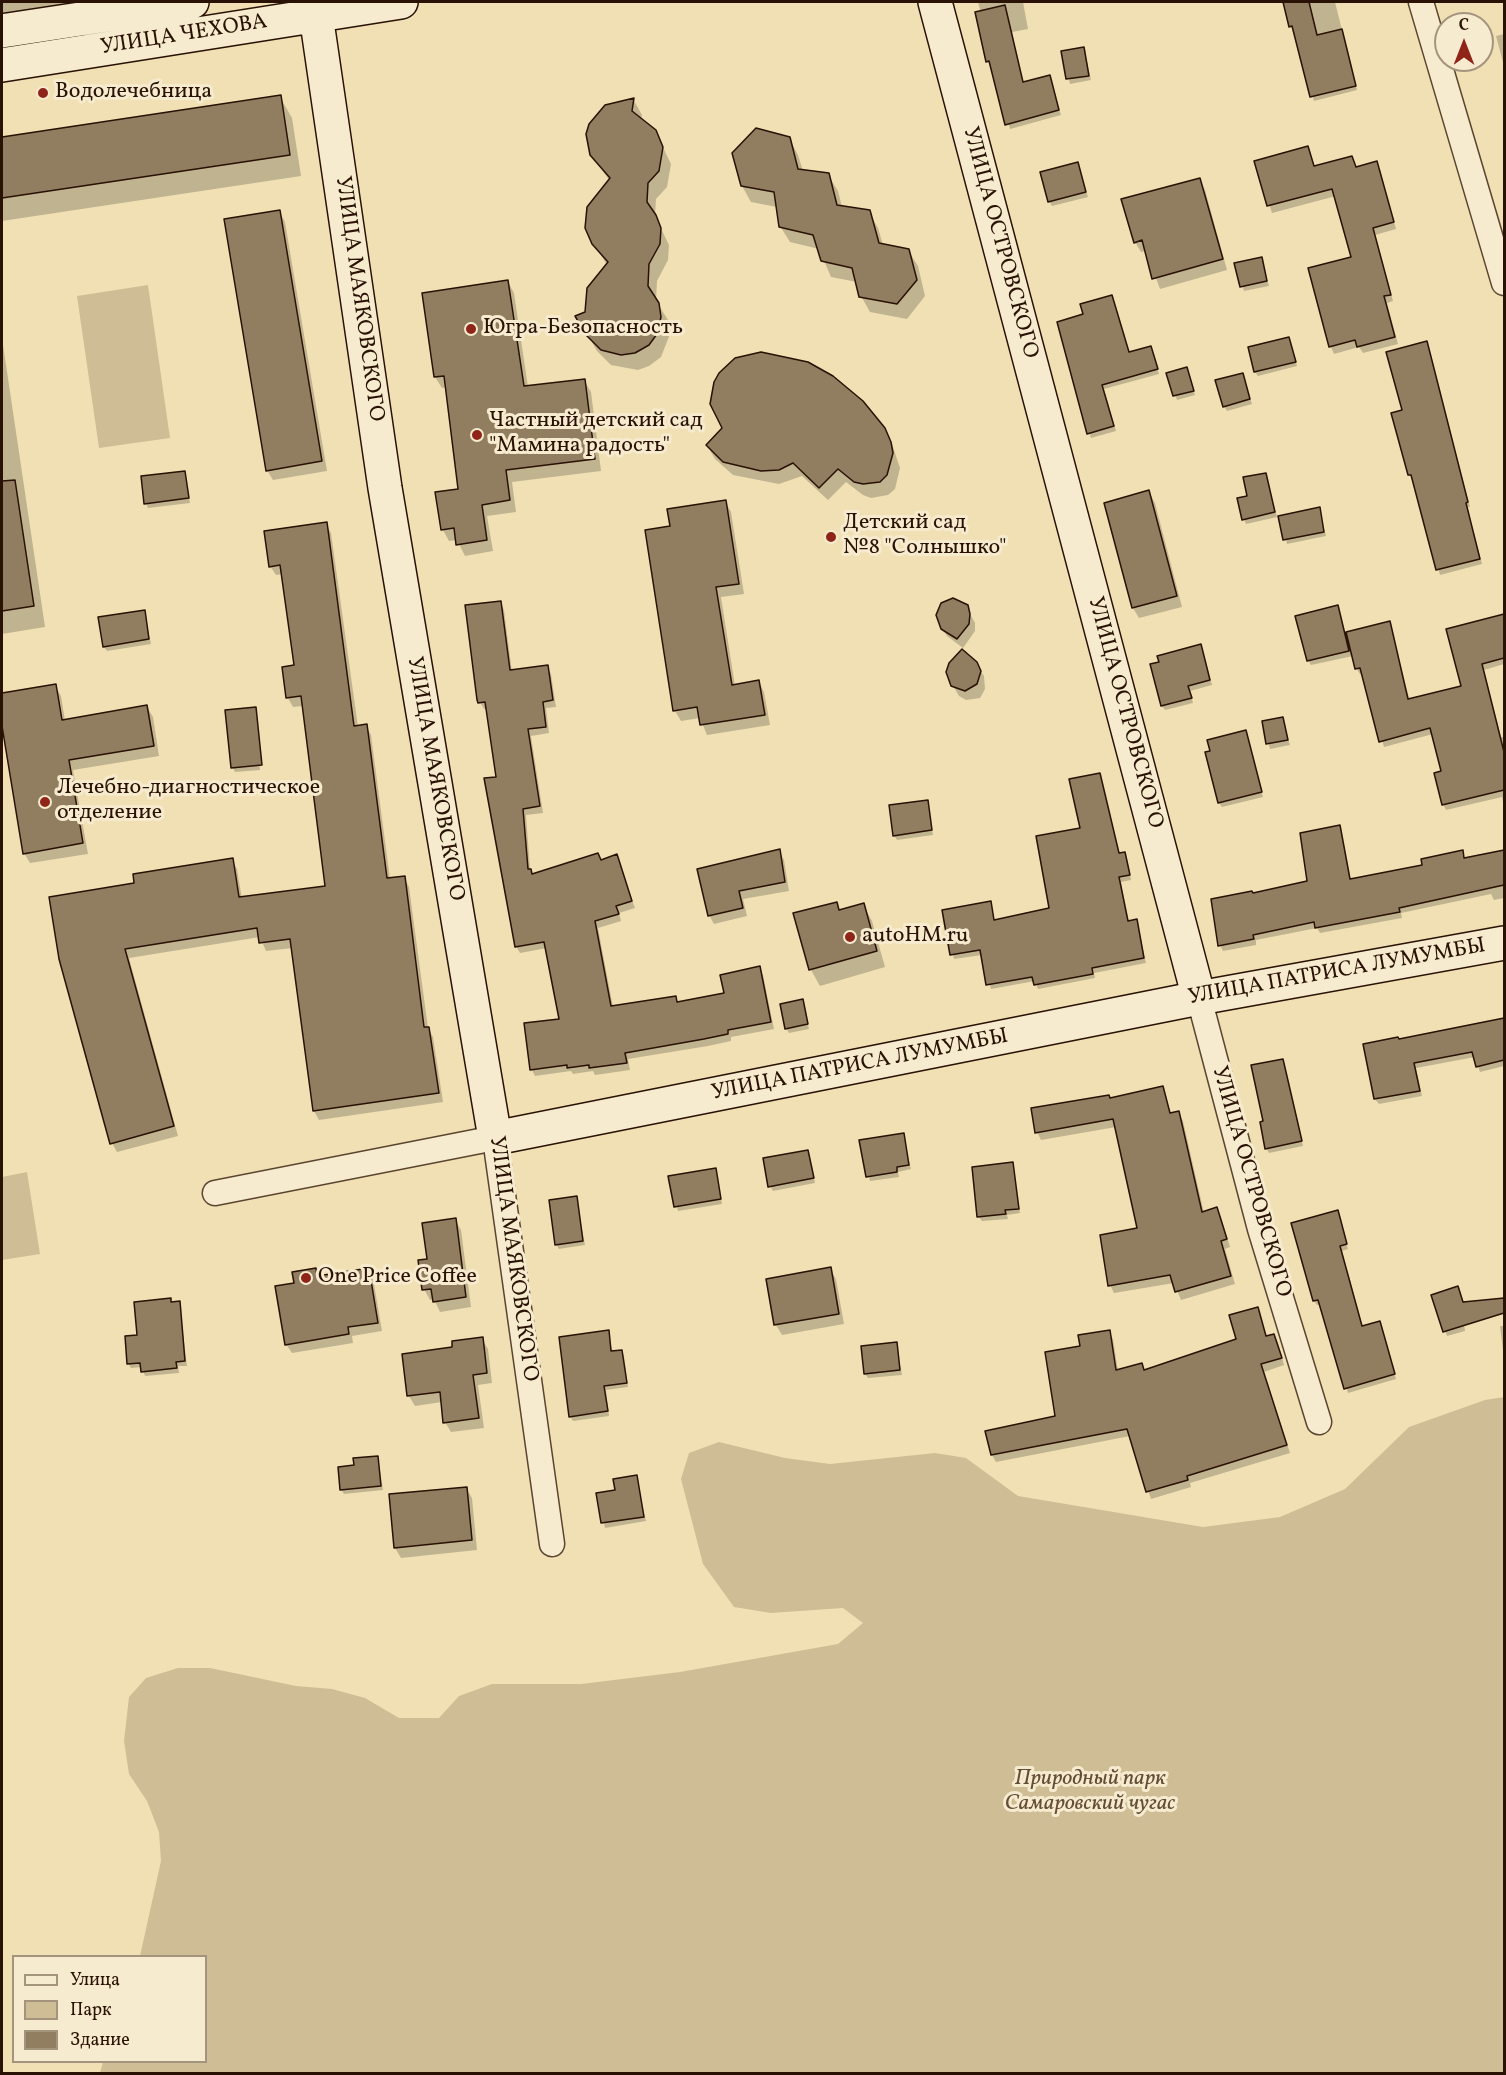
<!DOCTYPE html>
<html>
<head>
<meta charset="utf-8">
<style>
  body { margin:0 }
  #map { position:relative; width:1506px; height:2075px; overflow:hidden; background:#f1e0b4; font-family:Vollkorn,serif }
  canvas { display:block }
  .frame { position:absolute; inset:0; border:3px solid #291104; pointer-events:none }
  .legend { position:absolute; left:12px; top:1955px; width:195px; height:108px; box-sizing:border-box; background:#f6ebce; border:2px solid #a4947d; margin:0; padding:8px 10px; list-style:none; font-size:18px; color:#291104 }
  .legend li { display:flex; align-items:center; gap:12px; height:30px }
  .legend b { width:30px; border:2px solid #a4947d }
  .north { position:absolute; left:1434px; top:12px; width:60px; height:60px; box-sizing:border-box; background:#f6ebce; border:2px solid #a4947d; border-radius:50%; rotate:0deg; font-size:16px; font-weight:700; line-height:24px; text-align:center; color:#291104 }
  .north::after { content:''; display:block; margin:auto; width:21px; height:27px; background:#8f2418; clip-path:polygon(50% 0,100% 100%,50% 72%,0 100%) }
</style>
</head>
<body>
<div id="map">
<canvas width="1506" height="2075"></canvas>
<div class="frame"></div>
<ul class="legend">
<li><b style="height:8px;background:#f6ebce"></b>Улица</li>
<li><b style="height:16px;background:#cfbd96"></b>Парк</li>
<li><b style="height:16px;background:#917d60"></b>Здание</li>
</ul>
<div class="north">С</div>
</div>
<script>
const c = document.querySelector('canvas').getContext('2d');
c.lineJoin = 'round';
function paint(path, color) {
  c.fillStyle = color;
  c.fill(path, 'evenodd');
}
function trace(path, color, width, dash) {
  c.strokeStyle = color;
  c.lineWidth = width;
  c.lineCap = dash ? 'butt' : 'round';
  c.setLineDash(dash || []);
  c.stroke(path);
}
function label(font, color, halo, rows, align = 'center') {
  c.font = font + ' Vollkorn,serif';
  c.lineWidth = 6;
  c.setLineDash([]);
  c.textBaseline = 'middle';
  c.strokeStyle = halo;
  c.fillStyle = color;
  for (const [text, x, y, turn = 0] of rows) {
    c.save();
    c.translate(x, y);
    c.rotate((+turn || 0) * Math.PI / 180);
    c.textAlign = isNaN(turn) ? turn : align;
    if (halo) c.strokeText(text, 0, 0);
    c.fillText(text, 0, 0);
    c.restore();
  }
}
const green = new Path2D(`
  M148 285 170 438 99 448 77 296Z
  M27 1172 40 1254 2 1260V1177Z
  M1504 1397V2073H100L103 2062H206V1956H140L161 1861 159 1832 147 1801 129 1774 124 1741 129 1697 146 1678 178 1668H210L296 1686 332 1689 365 1698 399 1718H439L459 1696 492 1684H581L680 1672 838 1644 863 1623 843 1608 771 1613 734 1607 703 1564 681 1479 689 1453 719 1442 785 1458 830 1464 935 1453 966 1458 1018 1496 1203 1527 1280 1517 1345 1489 1409 1427 1485 1400Z`);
const shadow = new Path2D(`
  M2 2H85L2 14Z
  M978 2H1023L1028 29 1012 32 1023 84 1049 77 1061 115 1010 129Z
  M1286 2H1335L1357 90 1314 101Z
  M1504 34V66L1496 36Z
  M1084 49 1091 80 1070 84 1063 53Z
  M280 97 292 118 301 176 2 221V138Z
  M633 99 642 115 641 120 655 131 671 164 667 187 656 199 655 216 669 245 668 260 657 281 656 301 668 320 670 334 661 357 649 366 638 370 611 365 597 351 578 317 586 313 607 265 594 244 610 181 591 155Z
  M789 138 798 155 803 171 828 175 838 191 842 207 869 212 878 228 883 245 908 250 918 266 925 296 907 319 870 312 861 296 857 282 831 277 819 249 790 242 780 226 777 207 751 202 742 186Z
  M1308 148 1315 167 1352 157 1357 168 1376 163 1380 170 1396 229 1375 235 1393 301 1387 303 1398 344 1363 353 1359 347 1334 354 1331 347 1310 270 1353 259 1336 196 1272 213 1256 162Z
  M1077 164 1088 197 1052 206 1049 201Z
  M1199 180 1205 190 1227 270 1160 289 1146 251 1141 252 1135 242Z
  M279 211 285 222 327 471 273 480 267 470Z
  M1261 259 1269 286 1244 291 1236 264Z
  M508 282 514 293 528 387 584 380 591 392 601 471 512 482 516 512 487 516 493 551 465 556 457 540 449 541 443 530 459 490 447 387 442 388 435 377Z
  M1111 297 1129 353 1150 347 1159 374 1104 389 1116 431 1091 438 1058 323 1085 315Z
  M2 338 45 627 2 634Z
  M1289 339 1297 366 1258 376 1255 372Z
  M1428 348 1470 507H1467L1482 564 1440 575 1414 479 1409 475 1404 412Z
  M761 353 792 358 820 370 851 391 884 429 892 444 900 468 895 489 888 495 871 498 863 495 846 482 828 500 802 476 779 484 733 475 715 459 707 445 724 429 715 383 727 365 736 359Z
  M1186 369 1195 395 1177 400 1168 374Z
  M1242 374 1252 404 1227 411 1224 406Z
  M185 473 190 503 148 508 146 503Z
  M1265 474 1277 517 1246 524 1244 519Z
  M1149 492 1155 503 1182 607 1139 618 1133 608 1106 504Z
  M725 501 731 512 744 594 721 597 735 686 759 682 764 692 770 725 707 735 700 718 681 721 675 711 671 527Z
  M1319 509 1326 536 1287 544 1280 517Z
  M326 524 331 533 358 727 366 726 371 735 390 879 404 877 409 887 428 1028 433 1037 443 1102 319 1120 314 1111 293 948 266 951 260 937 129 958 178 1136 117 1152 112 1143 87 1053 136 884 232 860 237 869 242 899 327 888 303 706 293 707 288 698 284 668 296 667 283 574 276 575 270 566Z
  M501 603 504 610 512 672 547 667 551 674 556 707 546 708 549 733 531 736 543 813 526 815 530 869 533 875 616 856 635 908 619 913 621 921 598 928 613 1007 675 997 679 1003 726 994 759 968 763 975 774 1029 731 1037V1041L708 1046 628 1059 630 1070 595 1075 593 1071 573 1074 571 1071 535 1076 532 1070 560 1020 547 948 520 953 516 946 488 709H484L478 699Z
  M144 611 151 644 107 651 104 647Z
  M969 612 975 623V631L963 648 947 636 940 625Z
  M1340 612 1345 634 1389 623 1410 701 1463 687 1501 616 1504 623V664L1484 670 1501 737H1504V807L1502 797 1446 810 1443 804 1442 772 1433 734 1384 747 1363 673 1360 674 1356 668 1353 656 1311 665 1308 660Z
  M1203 651 1212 685 1190 691 1193 703 1165 710 1162 706Z
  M977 665 984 676 985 689 980 698 966 700 959 696 948 677Z
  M55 686 61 696 65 721 147 707 153 717 159 756 73 770 88 854 30 863 24 853 2 717V694Z
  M255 708 260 770 235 772 233 768Z
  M1282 719 1290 745 1270 749 1263 722Z
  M1245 732 1263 797 1222 807 1219 803Z
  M1100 774 1119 855 1125 854 1127 858 1131 880 1121 882 1129 922 1136 921 1138 926 1146 963 1094 973 1095 978 1038 989 1035 981 991 989 982 955 954 959 943 911 990 903 995 921 1051 910 1082 829Z
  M927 801 933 835 897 840 894 835Z
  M1340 827 1351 881 1424 866 1462 852 1465 860 1504 852V898L1494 900 1491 894 1401 913 1402 918 1320 933 1317 928 1256 940V945L1223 951 1220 945 1253 895 1309 882Z
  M779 851 784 860 789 891 743 899 747 916 714 924 709 915Z
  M836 904 840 911 863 905 872 921 885 967 820 986 811 970 795 914Z
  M802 1001 809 1029 789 1033 786 1028Z
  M1504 1020V1066L1480 1072 1475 1057 1416 1068 1422 1096 1379 1104 1375 1099 1399 1041Z
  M1282 1061 1303 1146 1269 1153 1266 1148Z
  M1162 1088 1171 1114 1178 1113 1183 1121 1204 1213 1217 1209 1221 1217 1230 1247 1225 1249 1235 1284 1181 1300 1174 1283 1114 1293 1110 1285 1139 1229 1116 1127 1041 1140 1037 1132 1110 1100Z
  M903 1135 911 1169 898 1172 899 1177 870 1181 861 1141Z
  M808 1151 815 1183 773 1191 770 1186Z
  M1012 1164 1020 1213 1007 1215 1008 1219 982 1221 979 1217Z
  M715 1170 722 1204 678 1211 670 1178Z
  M576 1197 585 1245 559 1249 556 1244Z
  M1337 1212 1348 1249 1342 1251 1363 1327H1382L1396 1379 1348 1393 1321 1304 1317 1305 1314 1301 1293 1224Z
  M455 1220 461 1230 471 1307 440 1312 434 1299 430 1300 424 1289 429 1260Z
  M830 1269 836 1279 844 1324 782 1335 776 1325Z
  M315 1270 320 1277 368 1270 373 1278 382 1331 352 1336 353 1343 292 1353 286 1344 296 1285Z
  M1458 1288 1465 1331 1447 1336 1433 1296Z
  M179 1303 187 1366H178L179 1373 145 1376 142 1367 131 1368 128 1363 139 1336 172 1304Z
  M1257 1308 1267 1338 1274 1336 1278 1343 1284 1365 1264 1372 1290 1453 1190 1483 1191 1487 1151 1499 1130 1436 996 1462 992 1455 987 1432 1057 1417 1081 1347 1109 1332 1113 1339 1118 1371 1141 1365 1145 1371 1238 1340Z
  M1500 1326H1504V1360V1359Z
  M608 1332 613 1353 622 1351 624 1356 628 1387 606 1390 609 1416 573 1421 570 1416Z
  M482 1339 488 1349 492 1383 478 1385 484 1428 451 1432 445 1422 442 1402 415 1406 409 1396 403 1355 454 1348Z
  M896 1344 902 1375 868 1378 865 1374Z
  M378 1458 383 1490 344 1494 341 1489 356 1466Z
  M636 1476 646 1521 605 1528 598 1494 616 1491Z
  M466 1488 472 1498 477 1550 401 1558 395 1548Z`);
const building = new Path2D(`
  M1283 2H1309L1317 35 1342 29 1356 86 1310 97 1292 26 1289 27Z
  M1005 5 1023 82 1050 75 1059 110 1005 125 989 61 986 62 975 12Z
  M1084 47 1089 76 1066 79 1061 51Z
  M281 95 290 155 2 198V137Z
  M634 98 632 111 656 130 663 147 659 171 648 183 647 202 656 215 661 228 660 244 649 264 648 286 659 303 661 317 657 334 649 345 635 353 621 355 601 350 586 335 575 316 585 312 587 288 608 262 592 244 585 228 587 207 610 178 590 155 586 134 589 124 605 105Z
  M756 128 790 137 798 169 829 173 837 205 870 210 879 243 909 249 917 280 897 304 859 297 852 268 821 261 813 235 779 227 774 192 741 186 732 153Z
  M1308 146 1314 166 1352 156 1356 167 1377 161 1394 222 1373 228 1391 295 1384 296 1395 337 1357 347 1355 340 1329 347 1308 268 1351 257 1332 189 1267 206 1254 161Z
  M1078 162 1086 192 1048 202 1040 172Z
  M1200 178 1223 259 1152 279 1142 240 1134 243 1121 199Z
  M280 210 322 461 266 471 224 219Z
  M1262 257 1267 281 1240 287 1234 263Z
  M508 280 524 386 585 379 595 459 506 470 510 500 482 505 487 540 456 545 454 528 441 530 435 492 458 489 444 376 434 377 422 293Z
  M1112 295 1129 352 1151 346 1158 369 1102 385 1114 426 1087 434 1057 322 1083 314 1080 304Z
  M1289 337 1296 362 1254 372 1248 347Z
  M1427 341 1468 502 1466 503 1480 559 1436 570 1411 475H1408L1391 413 1402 410 1386 352Z
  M761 352 808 362 833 376 863 401 885 428 891 442 893 453 887 475 880 482 863 484 854 482 838 469 819 488 793 463 779 470 761 471 723 462 706 445 722 428 710 404 714 382 719 373 735 358Z
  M1187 367 1194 391 1173 396 1166 373Z
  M1243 373 1250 399 1223 407 1215 380Z
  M185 471 189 498 144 504 141 476Z
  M1266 473 1275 512 1242 520 1237 498 1247 496 1243 477Z
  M15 480 34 606 2 611V481Z
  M1149 490 1177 596 1132 608 1104 503Z
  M726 500 739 584 716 587 732 685 759 680 765 715 700 725 697 707 673 711 645 530 670 526 667 509Z
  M1320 507 1324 532 1283 540 1278 516Z
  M327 522 354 726 367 724 387 878 405 876 424 1027H429L439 1093 313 1111 290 939 259 943 257 928 125 949 174 1126 110 1144 59 959 49 897 134 883 133 874 233 858 239 897 325 886 301 696 286 698 282 667 294 665 280 565 269 567 264 531Z
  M953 598 968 605 970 614 969 624 957 639 941 629 936 615 941 603Z
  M501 601 510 670 548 665 553 700 543 702 546 727 528 729 540 806 523 809 528 869H531L532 874 598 853 601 860 617 854 632 901 616 906 619 914 595 921 611 1006 676 996 677 1002 724 993 720 975 760 966 771 1022 728 1030V1034L704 1039 625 1053 627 1063 589 1068V1065L567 1068V1065L530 1070 524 1023 559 1019 544 942 515 947 484 778 496 777 485 702 478 703 477 700 465 605Z
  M1338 605 1349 651 1307 661 1295 616Z
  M145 610 149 639 103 647 98 617Z
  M1504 614V658L1482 664 1504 752V790L1442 805 1434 773 1441 771 1430 728 1379 742 1360 668 1355 669 1346 632 1390 621 1408 699 1461 686 1446 629Z
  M1201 644 1210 680 1188 686 1192 698 1161 706 1150 664 1159 662 1157 656Z
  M962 649 977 662 981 671 977 684 965 691 951 686 946 672 949 663Z
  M56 684 62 720 147 705 154 746 69 760 83 843 23 854 2 726V693Z
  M256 707 262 765 231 768 225 710Z
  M1283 717 1288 740 1266 744 1262 721Z
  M1246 730 1262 792 1218 803 1205 752 1210 751 1207 740Z
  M1100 773 1119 853 1125 852 1130 875 1119 877 1128 921 1137 919 1144 958 1092 968 1093 974 1034 985 1032 977 986 985 980 950 950 955 942 910 991 901 994 920 1049 908 1036 836 1080 828 1069 779Z
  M928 800 932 830 893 836 889 805Z
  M1340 825 1350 879 1422 865 1421 859 1463 850 1464 858 1504 850V885L1399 908 1400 912 1315 928 1314 922 1253 935 1254 939 1218 946 1211 899 1252 891 1253 893 1307 881 1300 833Z
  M780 849 785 882 739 891 743 908 708 916 697 869Z
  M837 902 839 910 864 903 877 951 809 970 793 913Z
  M803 999 808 1024 785 1029 780 1004Z
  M1504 1018V1060L1476 1067 1472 1052 1414 1063 1420 1091 1374 1099 1363 1044 1398 1037 1399 1039Z
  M1283 1059 1302 1141 1265 1149 1260 1122 1263 1121 1251 1065Z
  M1163 1086 1170 1113 1179 1111 1202 1212 1217 1207 1227 1239 1221 1241 1231 1276 1175 1292 1170 1275 1108 1286 1100 1235 1137 1228 1113 1119 1035 1133 1031 1108 1109 1095 1110 1098Z
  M904 1133 909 1165 897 1167V1172L866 1177 859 1140Z
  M808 1150 814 1178 768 1187 763 1158Z
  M1013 1162 1019 1209 1005 1210 1006 1214 977 1217 972 1167Z
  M716 1168 721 1199 674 1207 668 1176Z
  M577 1196 583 1241 555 1245 549 1200Z
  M1338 1210 1347 1244 1340 1246 1362 1326 1380 1321 1395 1374 1344 1389 1318 1300 1313 1301 1291 1223Z
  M456 1218 466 1297 433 1302 431 1289 422 1290 418 1260 427 1259 422 1223Z
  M831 1267 839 1314 774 1325 766 1279Z
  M316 1268 317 1276 369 1268 378 1323 348 1327 349 1334 285 1345 275 1286 294 1283 292 1272Z
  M1458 1286 1463 1302 1504 1298V1313L1443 1332 1431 1295Z
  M171 1298V1302L180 1301 185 1361 176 1362 177 1368 141 1372 140 1363 127 1364 125 1336 137 1335 134 1302Z
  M1258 1307 1266 1336 1274 1334 1282 1358 1261 1364 1287 1445 1187 1476 1188 1480 1146 1492 1127 1429 991 1455 985 1431 1055 1416 1045 1352 1080 1346 1078 1335 1110 1330 1116 1370 1142 1363 1144 1370 1236 1339 1229 1315Z
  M609 1330 611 1351 622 1350 627 1383 604 1386 608 1411 569 1417 559 1337Z
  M483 1337 487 1373 473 1375 479 1418 443 1423 440 1392 407 1396 402 1354 452 1347V1341Z
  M897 1342 900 1370 864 1374 861 1346Z
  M378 1456 381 1486 340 1490 338 1467 354 1465 353 1458Z
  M637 1475 644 1517 601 1523 596 1493 615 1490 613 1479Z
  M467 1487 472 1540 394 1548 389 1494Z`);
const street = new Path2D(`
  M1421 2 1504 283
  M1199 998 1260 1229 1319 1422
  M215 1193 495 1138 552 1544`);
const secondary = new Path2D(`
  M935 2 1199 998
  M316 15 385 488 495 1138 1199 998 1504 943
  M2 31 192 2
  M2 65 401 2`);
const markers = [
  [43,93,6,"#8f2418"],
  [471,329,6,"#8f2418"],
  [477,435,6,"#8f2418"],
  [831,537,6,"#8f2418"],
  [45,802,6,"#8f2418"],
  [850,937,6,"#8f2418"],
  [306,1278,6,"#8f2418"]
];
const streetNames = [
  ["УЛИЦА ЧЕХОВА",184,36,-9],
  ["УЛИЦА ОСТРОВСКОГО",999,243,75],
  ["УЛИЦА МАЯКОВСКОГО",358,299,82],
  ["УЛИЦА ОСТРОВСКОГО",1124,713,75],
  ["УЛИЦА МАЯКОВСКОГО",434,779,80],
  ["УЛИЦА ПАТРИСА ЛУМУМБЫ",1337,973,-10],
  ["УЛИЦА ПАТРИСА ЛУМУМБЫ",860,1066,-11],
  ["УЛИЦА ОСТРОВСКОГО",1250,1182,74],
  ["УЛИЦА МАЯКОВСКОГО",512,1259,82]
];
const poiNames = [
  ["Водолечебница",55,93],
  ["Югра-Безопасность",483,329],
  ["Частный детский сад",489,422],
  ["\"Мамина радость\"",489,447],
  ["Детский сад",843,524],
  ["№8 \"Солнышко\"",843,549],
  ["Лечебно-диагностическое",57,789],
  ["отделение",57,814],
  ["autoHM.ru",862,937],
  ["One Price Coffee",318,1278]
];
const parkNames = [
  ["Природный парк",1090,1780],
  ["Самаровский чугас",1090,1805]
];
paint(green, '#cfbd96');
paint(shadow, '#0003');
paint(building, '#917d60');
trace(building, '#291104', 1.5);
trace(street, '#5b4530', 27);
trace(secondary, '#291104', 36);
trace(street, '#f6ebce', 24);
trace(secondary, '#f6ebce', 33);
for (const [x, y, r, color] of markers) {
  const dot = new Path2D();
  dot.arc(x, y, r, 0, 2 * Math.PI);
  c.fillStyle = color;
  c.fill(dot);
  trace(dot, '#f6ebce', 2);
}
label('22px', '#291104', '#f6ebce', streetNames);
label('22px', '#291104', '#f6ebce', poiNames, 'left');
label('italic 22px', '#634d37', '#f6ebce', parkNames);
</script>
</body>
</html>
